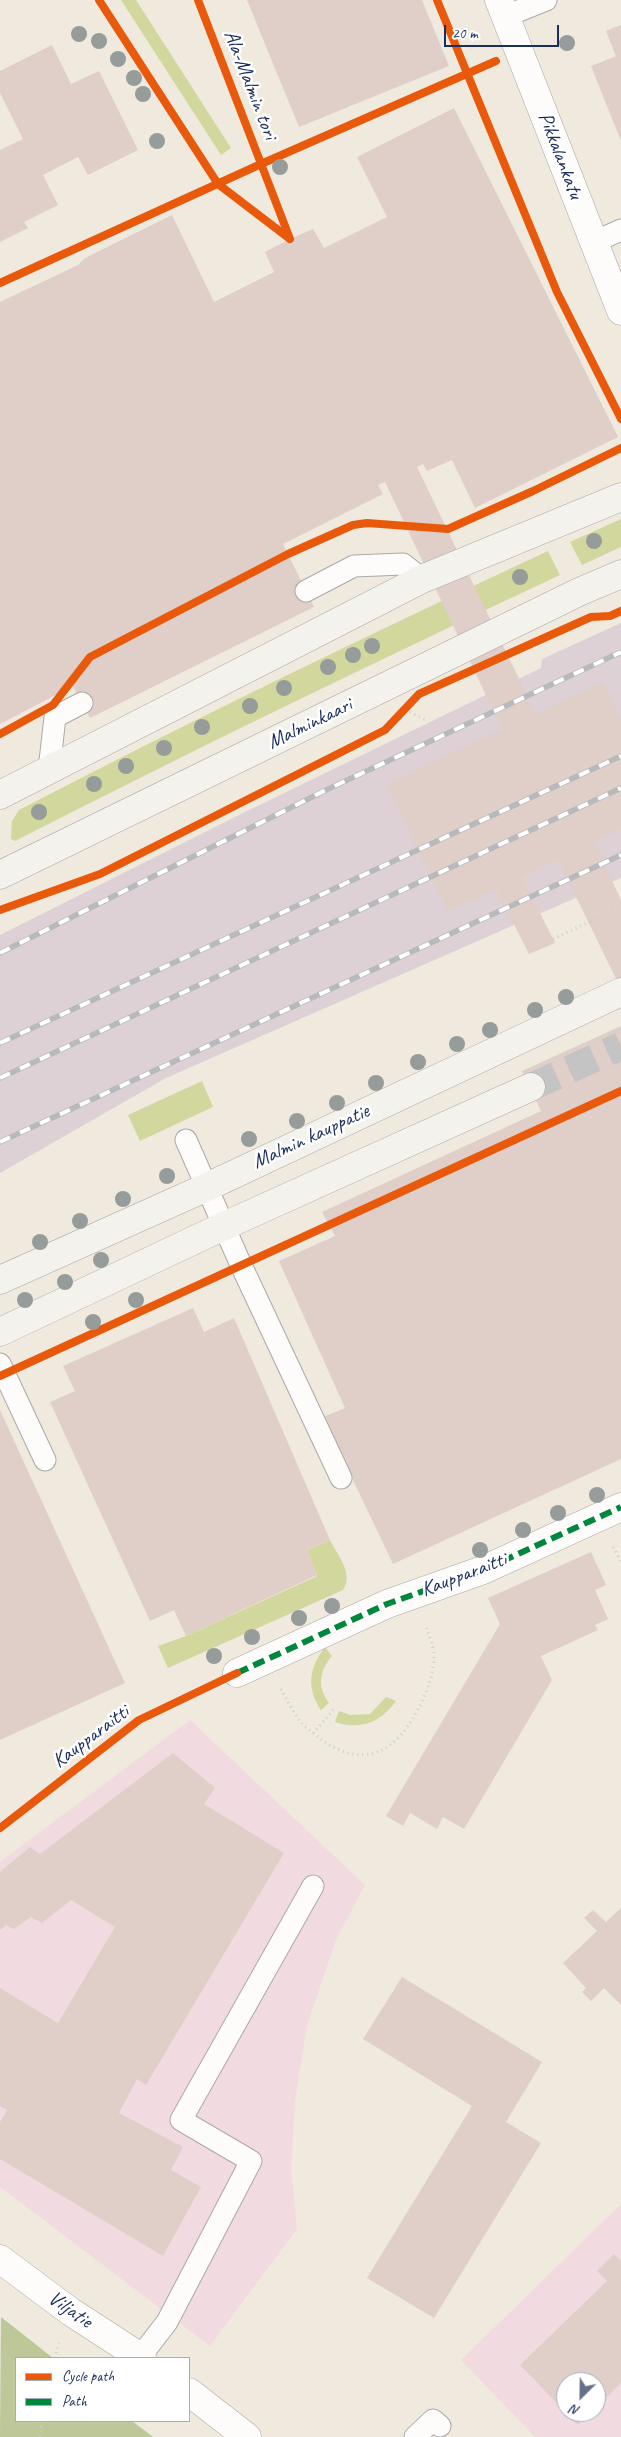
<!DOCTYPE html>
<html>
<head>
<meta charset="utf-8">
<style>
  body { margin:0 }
  #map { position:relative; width:621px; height:2437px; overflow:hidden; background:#efe9de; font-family:Caveat,sans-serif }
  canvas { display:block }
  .legend { position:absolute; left:15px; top:2357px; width:175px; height:65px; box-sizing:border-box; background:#fff; border:1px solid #a4acbf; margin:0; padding:6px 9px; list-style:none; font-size:15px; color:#1b2f5e }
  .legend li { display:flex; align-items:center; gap:10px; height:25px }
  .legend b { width:25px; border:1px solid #a4acbf }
  .north { position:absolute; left:556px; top:2372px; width:50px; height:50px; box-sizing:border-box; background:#fff; border:1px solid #a4acbf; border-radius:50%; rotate:203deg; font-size:14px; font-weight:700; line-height:20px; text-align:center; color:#1b2f5e }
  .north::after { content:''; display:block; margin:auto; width:18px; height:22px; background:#65708b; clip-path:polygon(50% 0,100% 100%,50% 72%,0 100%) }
  .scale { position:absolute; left:444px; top:25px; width:115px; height:22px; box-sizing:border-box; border:2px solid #1b2f5e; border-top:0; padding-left:6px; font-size:15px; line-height:18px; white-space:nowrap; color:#1b2f5e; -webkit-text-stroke:4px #fff; paint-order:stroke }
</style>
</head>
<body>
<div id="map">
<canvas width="621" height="2437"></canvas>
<ul class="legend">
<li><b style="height:6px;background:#e8590c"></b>Cycle path</li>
<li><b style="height:6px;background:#00873e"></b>Path</li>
</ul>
<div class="north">N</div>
<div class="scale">20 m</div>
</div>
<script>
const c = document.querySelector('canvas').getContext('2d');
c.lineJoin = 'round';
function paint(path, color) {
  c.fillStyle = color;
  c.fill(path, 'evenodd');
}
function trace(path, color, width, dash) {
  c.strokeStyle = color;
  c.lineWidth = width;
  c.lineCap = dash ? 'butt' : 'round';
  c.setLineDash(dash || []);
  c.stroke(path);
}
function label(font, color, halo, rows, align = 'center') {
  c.font = font + ' Caveat,sans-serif';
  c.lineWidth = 5;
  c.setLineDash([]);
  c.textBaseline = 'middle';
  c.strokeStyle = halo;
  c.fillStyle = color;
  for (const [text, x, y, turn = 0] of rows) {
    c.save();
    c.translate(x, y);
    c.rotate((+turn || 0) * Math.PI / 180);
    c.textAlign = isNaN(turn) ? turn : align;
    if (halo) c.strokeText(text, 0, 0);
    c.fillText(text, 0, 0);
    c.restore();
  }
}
const built = new Path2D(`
  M190 1720 365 1885 336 1940 307 2025 295 2101 291 2169 297 2229 210 2346 0 2187V1862Z
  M621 2204V2437H535L461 2360ZM566 2382H596V2412H566Z`);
const industrial = new Path2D(`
  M621 623V878L166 1078 0 1173V935L239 815 541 668 542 659Z`);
const green = new Path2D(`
  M121 0H136L231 148 221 155Z
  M621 519V547L582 565 570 542Z
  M548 551 560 575C377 661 195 749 15 841L11 839 12 821 19 810C194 719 370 634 548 551Z
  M202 1081 213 1107 140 1141 128 1115Z
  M330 1540C338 1556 354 1574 343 1590L168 1668 158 1646 186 1636 317 1576 307 1550Z
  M325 1647 332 1656C319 1671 317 1687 329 1703L321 1710C306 1688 309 1668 325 1647Z
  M386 1697 396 1701C380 1723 361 1730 335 1722L339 1711 350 1715 370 1714Z`);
const forest = new Path2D(`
  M1 2317 53 2358H16V2421H132L153 2437H0Z`);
const building = new Path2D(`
  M247 0H422L449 66 299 127Z
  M621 25V141L591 66 616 56 606 31Z
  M52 45 71 84 99 71 138 150 88 175 78 157 43 175 58 205 24 222 28 228 0 242V150L23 139 0 93V71Z
  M454 108 618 437 475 508 452 460 427 471 423 464 417 467 536 714 603 682 621 720V829L594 842 621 900V989L558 860 522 877 555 943 529 954 496 889 447 911 387 784 502 729 385 482 378 485 383 494 283 544 314 607 90 718 73 686 0 724V302L78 265 85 258 172 215 214 302 274 272 265 252 290 239 313 229 324 248 387 217 357 157Z
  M621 1026V1459L393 1564 323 1417 345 1408 279 1261 335 1236 322 1212 541 1111 522 1071Z
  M193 1308 204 1332 234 1318 330 1540 307 1550 317 1575 186 1636 174 1610 150 1621 50 1402 75 1391 63 1366Z
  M0 1410 125 1683 0 1740Z
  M591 1552 606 1585 595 1590 608 1619 595 1625 598 1630 541 1656 552 1680 464 1829 443 1817 437 1829 410 1813 403 1826 386 1816 500 1624 488 1598Z
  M173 1753 215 1788 204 1804 284 1853 146 2085 137 2079 119 2113 183 2147 171 2170 201 2187 163 2256 0 2159V2122L7 2110 0 2106V1988L58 2023 115 1927 71 1900 42 1923 31 1917 14 1929 6 1925 0 1930V1872L30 1847 40 1854Z
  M621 1908V2005L604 1988 591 2001 582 1992 586 1988 563 1963 597 1931 584 1918 593 1910 606 1922Z
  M402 1977 542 2062 506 2122 541 2143 434 2318 367 2278 472 2106 363 2039Z
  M614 2254 621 2261V2383L596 2408V2382H566V2412H591L578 2425 520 2365 607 2281 597 2271Z`);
const secondaryTunnel = new Path2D(`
  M531 1087 621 1046`);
const path = new Path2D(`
  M410 712 426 720
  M43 894 100 874 385 730 391 724
  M553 939 621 907
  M613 1547 621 1562
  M281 1689C287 1700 293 1712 301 1722 305 1728 313 1732 318 1737 360 1770 394 1755 417 1711 426 1695 434 1675 434 1656 434 1647 429 1636 426 1627
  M313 1733 334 1709
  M55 2358 59 2343
  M40 2437 42 2421`);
const lane = new Path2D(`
  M506 16 546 0
  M594 242 621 230
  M306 591 354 566 403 564 422 579
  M49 770 55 717 82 703
  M186 1140 241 1265 341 1478
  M0 1364 45 1460
  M140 2357 167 2322 251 2161 181 2120 313 1886
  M415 2437 433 2420 440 2426`);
const street = new Path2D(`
  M499 0 621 311
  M237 1673 387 1604 483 1570 621 1507
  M0 2259 71 2312 142 2358
  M189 2392 247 2437`);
const secondary = new Path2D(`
  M0 795 422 579 621 497
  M0 875 579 592 621 574
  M0 1280 207 1187 621 992
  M0 1332 224 1226 531 1087`);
const rail = new Path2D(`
  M0 953 326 790 621 652
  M0 1043 621 756
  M0 1078 621 788
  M0 1142 621 855`);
const quiet = new Path2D(`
  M237 1673 387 1604 483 1570 621 1507`);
const cycleway = new Path2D(`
  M99 0 218 184 290 239
  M198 0 290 239
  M437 0 557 292 621 419
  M0 283 261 164 496 61
  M0 734 53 705 90 657 288 554 353 525 367 523 448 529 533 491 621 448
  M0 910 100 874 385 730 419 694 591 617 610 616 621 611
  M0 1376 621 1091
  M0 1828 139 1720 237 1673`);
const trees = [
  [79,34],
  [99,41],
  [567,43],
  [118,59],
  [134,78],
  [143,94],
  [157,141],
  [280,167],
  [594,541],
  [520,577],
  [372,646],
  [353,655],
  [328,667],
  [284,688],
  [250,706],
  [202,727],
  [164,748],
  [126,766],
  [94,784],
  [39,812],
  [566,997],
  [535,1010],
  [490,1030],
  [457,1044],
  [418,1062],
  [376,1083],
  [337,1103],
  [297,1121],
  [249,1139],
  [167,1176],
  [123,1199],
  [80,1221],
  [40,1242],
  [101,1260],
  [65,1282],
  [25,1300],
  [136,1300],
  [93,1322],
  [597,1495],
  [558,1513],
  [523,1530],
  [480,1550],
  [332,1606],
  [299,1618],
  [252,1637],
  [214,1656]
];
const streetNames = [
  ["Ala-Malmin tori",250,85,69],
  ["Pikkalankatu",560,156,69],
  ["Malminkaari",310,724,-26],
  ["Malmin kauppatie",311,1137,-25],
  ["Kaupparaitti",464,1575,-21],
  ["Kaupparaitti",91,1737,-37],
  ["Viljatie",70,2310,35]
];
paint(built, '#f1dbe0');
paint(industrial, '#ddd1d6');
paint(green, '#d2d79e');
paint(forest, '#bdc798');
paint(building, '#e0cfc9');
trace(secondaryTunnel, '#c5c4c4', 28, [28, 14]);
trace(lane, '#aaa9a9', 23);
trace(street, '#aaa9a9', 29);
trace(secondary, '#aaa9a9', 29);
trace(path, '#cdcdce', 3, [1, 4]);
trace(lane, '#fdfcfa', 21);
trace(street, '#fdfcfa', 28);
trace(secondary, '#f4f2ec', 28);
trace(rail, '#b7b9bc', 5.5);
trace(rail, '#fff', 4, [11]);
trace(quiet, '#00873e', 6, [12, 6]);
trace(cycleway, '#e8590c', 8);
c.fillStyle = '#959c9a';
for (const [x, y] of trees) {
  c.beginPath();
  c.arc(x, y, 8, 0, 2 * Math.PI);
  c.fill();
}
label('21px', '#1b2f5e', '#fff', streetNames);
</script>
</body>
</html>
